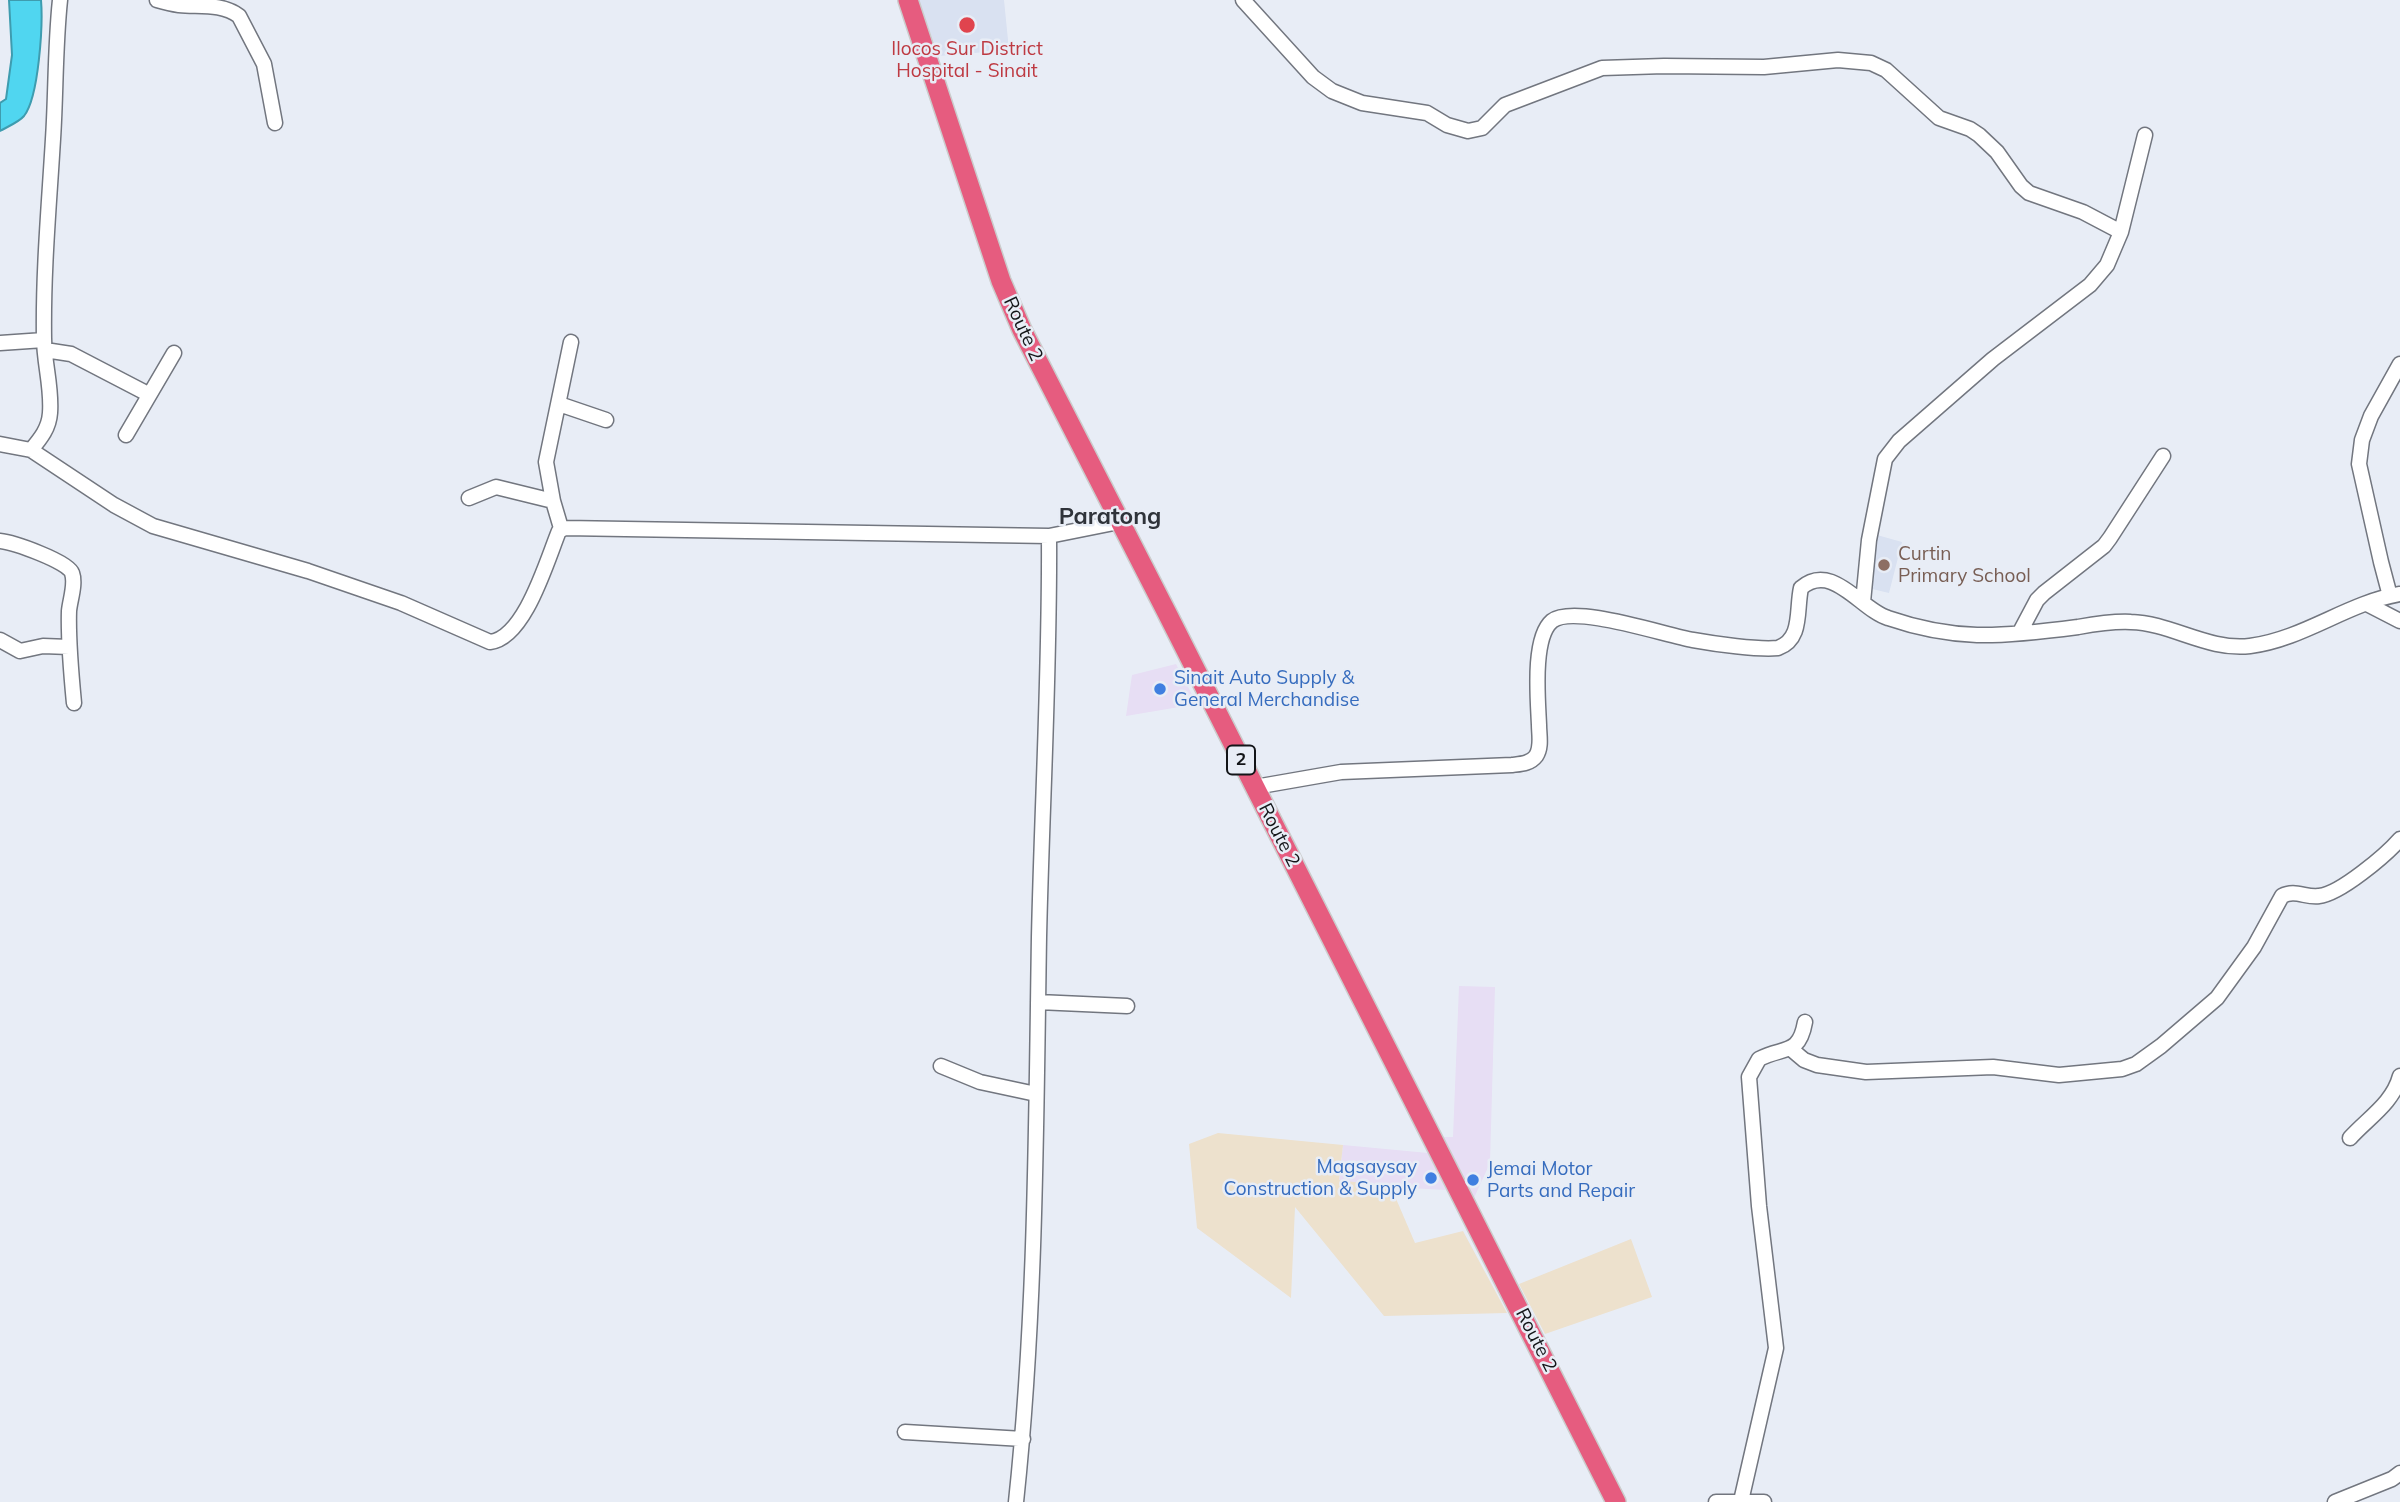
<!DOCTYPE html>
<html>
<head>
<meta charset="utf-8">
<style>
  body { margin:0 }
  canvas { display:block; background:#e8edf6 }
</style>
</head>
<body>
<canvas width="2400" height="1502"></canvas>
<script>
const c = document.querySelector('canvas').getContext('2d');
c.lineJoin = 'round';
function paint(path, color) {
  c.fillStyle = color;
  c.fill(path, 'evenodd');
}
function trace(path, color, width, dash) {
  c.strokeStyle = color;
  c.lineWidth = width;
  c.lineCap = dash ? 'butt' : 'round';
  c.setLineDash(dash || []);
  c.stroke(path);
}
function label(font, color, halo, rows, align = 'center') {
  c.font = font + ' Mulish,sans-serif';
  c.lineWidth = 5;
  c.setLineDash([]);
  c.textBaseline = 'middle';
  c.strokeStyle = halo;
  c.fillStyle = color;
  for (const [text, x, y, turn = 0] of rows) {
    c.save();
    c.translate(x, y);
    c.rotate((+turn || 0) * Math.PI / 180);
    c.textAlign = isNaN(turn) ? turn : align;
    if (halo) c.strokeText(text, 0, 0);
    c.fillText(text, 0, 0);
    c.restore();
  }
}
const commercial = new Path2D(`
  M1176 664 1197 704 1126 716 1132 675Z
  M1459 986 1495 987 1490 1163 1474 1198 1442 1137H1453Z
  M1343 1145 1428 1153 1446 1190 1391 1187 1339 1181Z`);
const industrial = new Path2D(`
  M1218 1133 1343 1145 1339 1180 1391 1187 1415 1243 1463 1231 1507 1313 1384 1316 1295 1207 1291 1298 1197 1228 1189 1144Z
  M1631 1239 1652 1297 1545 1334 1519 1284Z`);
const built = new Path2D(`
  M918 0H1004L1009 50 939 56Z
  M1877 535 1902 542 1889 593 1868 588Z`);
const water = new Path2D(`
  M9 0H41C43 24 39 97 24 116 19 122 7 127 0 131V103L6 99 12 55Z`);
const minor = new Path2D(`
  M157 0C164 2 172 4 179 5 199 7 222 3 239 16L264 64 275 123
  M1243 0 1313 77 1332 91 1362 103 1427 113 1447 125 1468 131 1482 128 1505 105 1602 68 1664 66 1764 67 1838 60 1871 63 1886 70 1939 118 1970 129 1979 135 1997 152 2021 186 2029 193 2083 212 2121 232
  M0 343 44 340
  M45 350 71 354 148 394
  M559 404 606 420
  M126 435 174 353
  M0 444 31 450 114 505 153 526 308 571 401 603 490 642C525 638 547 560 559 531L565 528 1049 536 1119 522
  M31 450C41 438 49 428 50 413 52 387 44 363 44 338 43 271 49 206 53 139 56 93 55 47 60 0
  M469 498 496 487 553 501 561 528
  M553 501 546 462 571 342
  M0 541C13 542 69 562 72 573 76 584 70 600 69 611 68 641 71 672 74 703
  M2390 596 2381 562 2359 464 2362 440 2371 416 2400 364
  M1863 602 1869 540 1885 459 1899 441 1993 359 2090 285 2107 265 2121 232 2145 135
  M2367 604 2400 621
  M2020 632 2037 600 2044 593 2104 546 2110 538 2163 456
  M0 640 20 651 43 646 69 647
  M1255 787 1341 772 1512 765C1520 764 1530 764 1536 756 1542 747 1539 735 1539 725 1538 700 1532 638 1552 621 1574 604 1664 635 1693 640 1715 644 1758 650 1778 648 1803 639 1796 610 1801 588 1832 561 1861 610 1888 618 1917 628 1947 634 1977 635 2008 636 2047 631 2078 627 2095 624 2113 621 2131 622 2171 623 2208 651 2250 646 2304 639 2347 603 2400 594
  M1038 1002 1127 1006
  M1791 1049 1804 1060 1817 1065 1866 1072 1993 1067 2059 1075 2122 1069 2136 1064 2161 1046 2217 998 2254 947 2282 896C2295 889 2306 898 2319 896 2340 894 2386 855 2400 839
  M941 1066 980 1082 1036 1094
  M2350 1138C2368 1118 2393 1103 2400 1076
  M905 1432 1023 1439
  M1741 1501 1776 1348 1759 1206 1749 1077 1759 1059C1784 1046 1799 1056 1805 1022
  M1016 1502C1036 1315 1036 1125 1039 937 1042 803 1050 670 1049 536
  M1716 1502H1764
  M2335 1502 2392 1479 2400 1473`);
const highway = new Path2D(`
  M908 0 1001 281 1022 330 1167 613 1616 1502`);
const markers = [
  [967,25,9,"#e0444e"],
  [1884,565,7,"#8d6e63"],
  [1160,689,7,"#3f7fe0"],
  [1431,1178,7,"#3f7fe0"],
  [1473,1180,7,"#3f7fe0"]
];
const shields = [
  [1241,760,28]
];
const shieldNames = [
  ["2",1241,760]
];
const healthNames = [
  ["Ilocos Sur District",967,49],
  ["Hospital - Sinait",967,71]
];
const streetNames = [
  ["Route 2",1023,329,65],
  ["Route 2",1279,835,63],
  ["Route 2",1536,1340,63]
];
const educationNames = [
  ["Curtin",1898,554],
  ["Primary School",1898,576]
];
const shopNames = [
  ["Sinait Auto Supply &",1174,678],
  ["General Merchandise",1174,700],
  ["Magsaysay",1417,1167,"right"],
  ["Construction & Supply",1417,1189,"right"],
  ["Jemai Motor",1487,1169],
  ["Parts and Repair",1487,1191]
];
const quarterNames = [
  ["Paratong",1110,517]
];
paint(commercial, '#e7def4');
paint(industrial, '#ede1cd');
paint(built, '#d9e1f1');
paint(water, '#50d6f0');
trace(water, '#3e9caf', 2);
trace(minor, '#72767f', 17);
trace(highway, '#cbcccc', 22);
trace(minor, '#fff', 14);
trace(highway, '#e65c7f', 19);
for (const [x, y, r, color] of markers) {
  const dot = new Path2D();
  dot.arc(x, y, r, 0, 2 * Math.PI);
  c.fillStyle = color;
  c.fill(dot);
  trace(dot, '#e8edf6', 2.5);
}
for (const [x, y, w] of shields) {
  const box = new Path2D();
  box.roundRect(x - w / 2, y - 14.5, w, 29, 5);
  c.fillStyle = '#e8edf6';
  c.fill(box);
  trace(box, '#131518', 2);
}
label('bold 18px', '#131518', null, shieldNames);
label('19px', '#be3a42', '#e8edf6', healthNames);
label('19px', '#131518', '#e8edf6', streetNames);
label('19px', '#785e54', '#e8edf6', educationNames, 'left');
label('19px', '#366cbe', '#e8edf6', shopNames, 'left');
label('bold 23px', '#2f333a', '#e8edf6', quarterNames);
</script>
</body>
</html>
